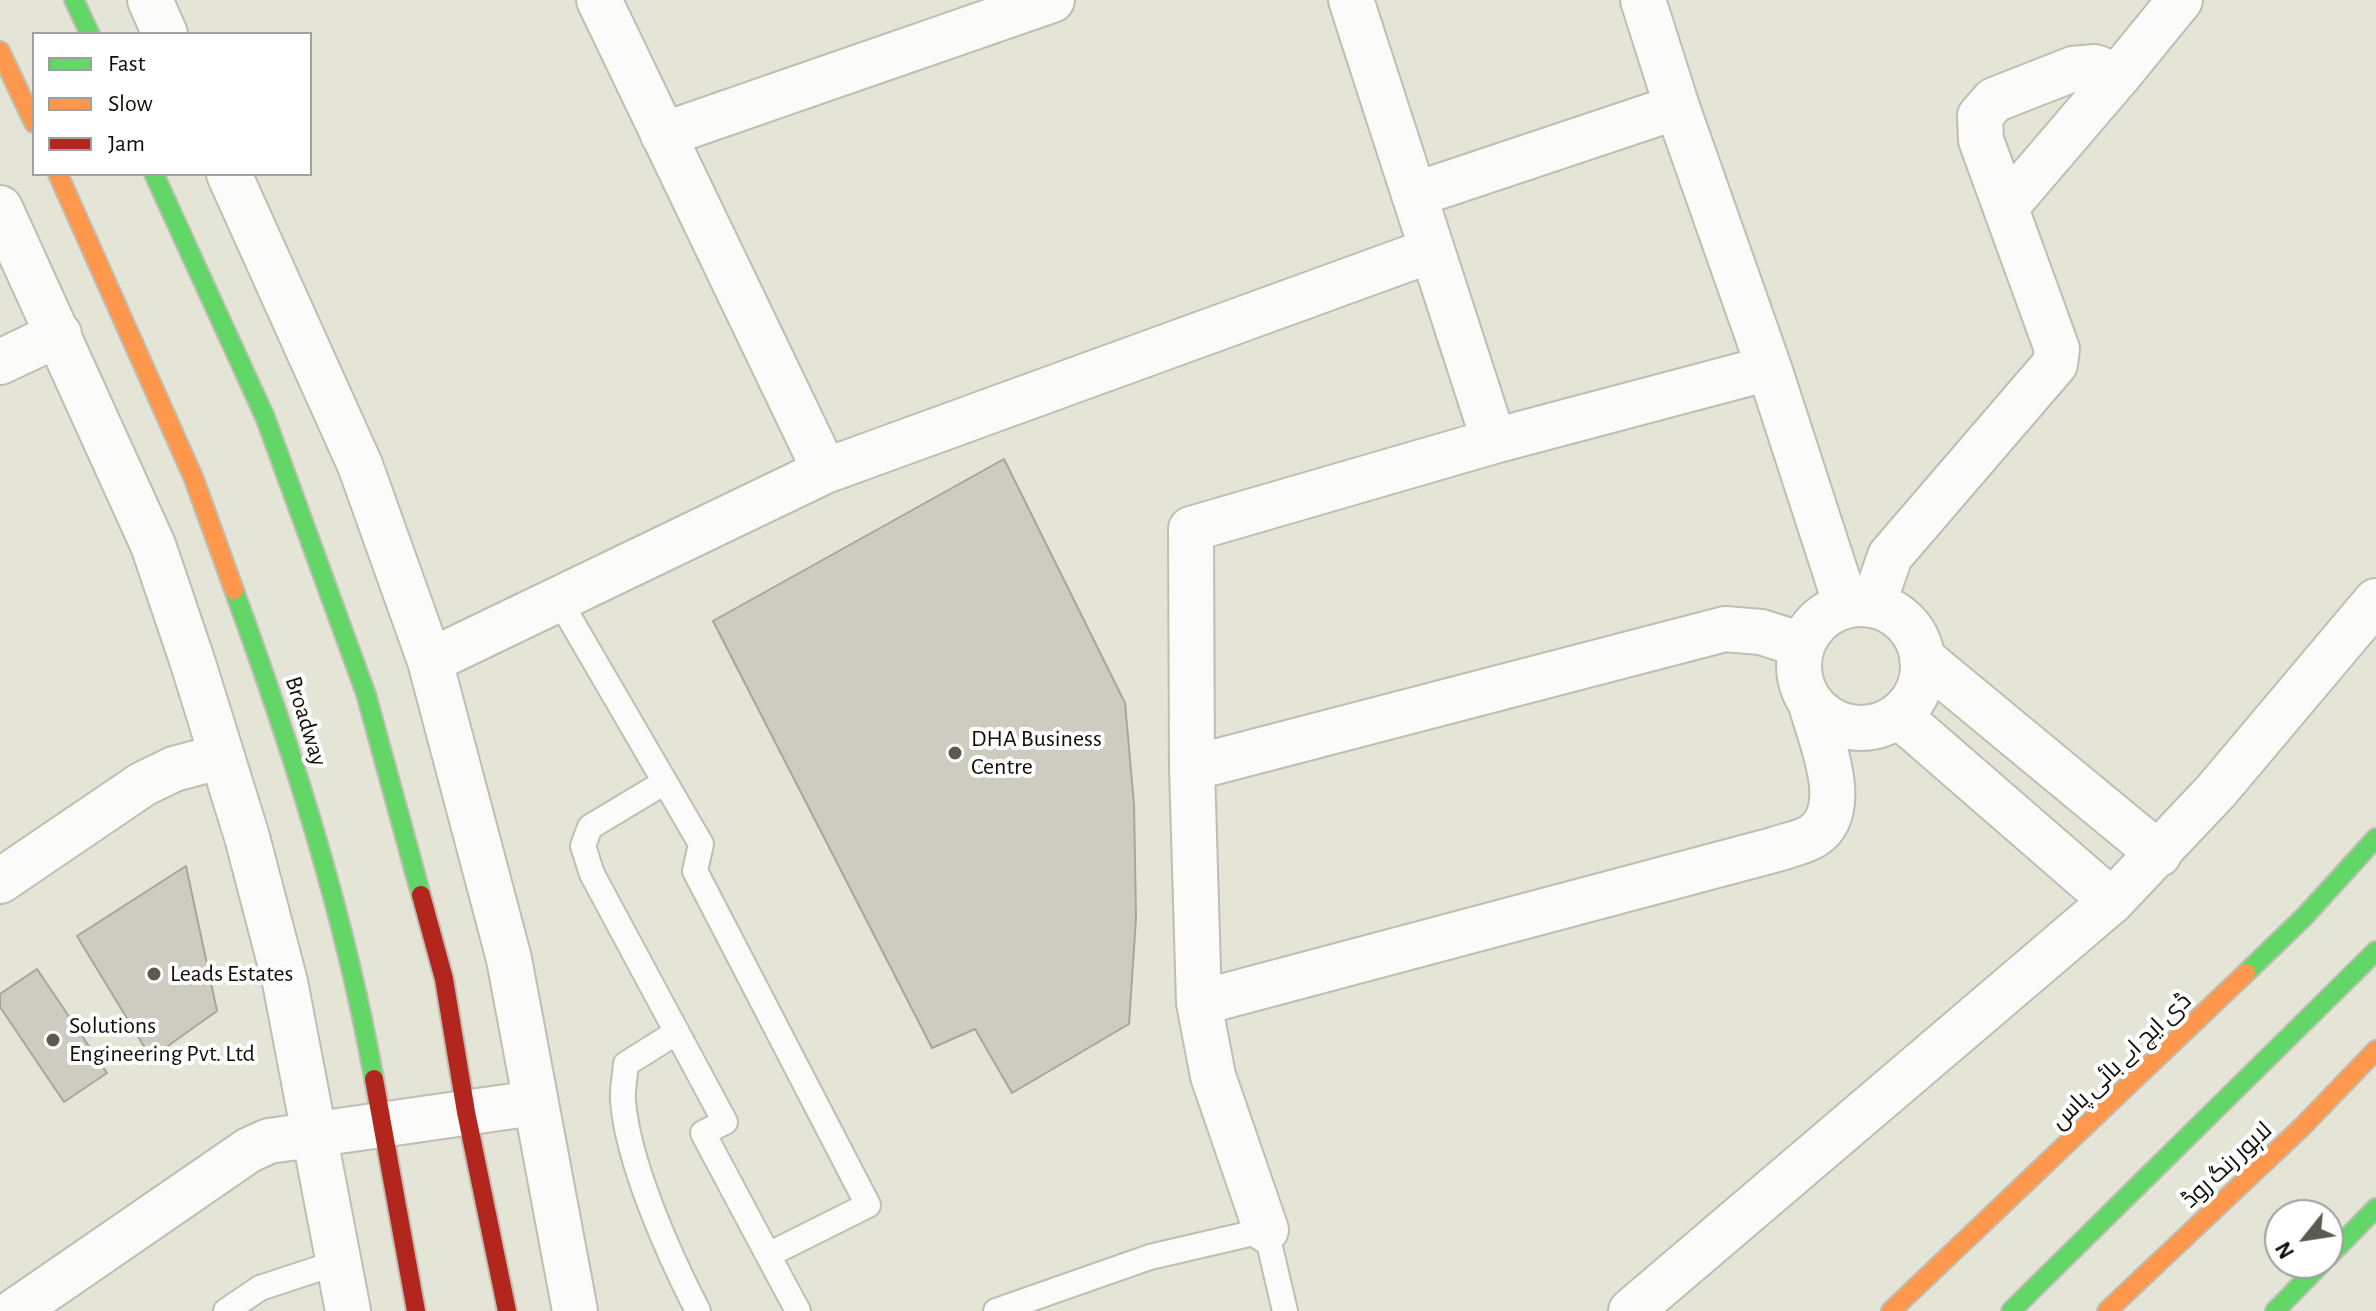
<!DOCTYPE html>
<html>
<head>
<meta charset="utf-8">
<style>
  body { margin:0 }
  #map { position:relative; width:2376px; height:1311px; overflow:hidden; background:#e4e5d7; font-family:"Alegreya Sans",sans-serif }
  canvas { display:block }
  .legend { position:absolute; left:32px; top:32px; width:280px; height:144px; box-sizing:border-box; background:#fff; border:2px solid #9f9f9c; margin:0; padding:10px 14px; list-style:none; font-size:24px; color:#0f0f07 }
  .legend li { display:flex; align-items:center; gap:16px; height:40px }
  .legend b { width:40px; border:2px solid #9f9f9c }
  .north { position:absolute; left:2264px; top:1199px; width:80px; height:80px; box-sizing:border-box; background:#fff; border:2px solid #9f9f9c; border-radius:50%; rotate:240deg; font-size:22px; font-weight:700; line-height:32px; text-align:center; color:#0f0f07 }
  .north::after { content:''; display:block; margin:auto; width:28px; height:36px; background:#5a5a50; clip-path:polygon(50% 0,100% 100%,50% 72%,0 100%) }
</style>
</head>
<body>
<div id="map">
<canvas width="2376" height="1311"></canvas>
<ul class="legend">
<li><b style="height:10px;background:#63d668"></b>Fast</li>
<li><b style="height:10px;background:#ff974d"></b>Slow</li>
<li><b style="height:10px;background:#b3261e"></b>Jam</li>
</ul>
<div class="north">N</div>
</div>
<script>
const c = document.querySelector('canvas').getContext('2d');
c.lineJoin = 'round';
function paint(path, color) {
  c.fillStyle = color;
  c.fill(path, 'evenodd');
}
function trace(path, color, width, dash) {
  c.strokeStyle = color;
  c.lineWidth = width;
  c.lineCap = dash ? 'butt' : 'round';
  c.setLineDash(dash || []);
  c.stroke(path);
}
function label(font, color, halo, rows, align = 'center') {
  c.font = font + ' "Alegreya Sans",Cairo,sans-serif';
  c.lineWidth = 8;
  c.setLineDash([]);
  c.textBaseline = 'middle';
  c.strokeStyle = halo;
  c.fillStyle = color;
  for (const [text, x, y, turn = 0] of rows) {
    c.save();
    c.translate(x, y);
    c.rotate((+turn || 0) * Math.PI / 180);
    c.textAlign = isNaN(turn) ? turn : align;
    if (halo) c.strokeText(text, 0, 0);
    c.fillText(text, 0, 0);
    c.restore();
  }
}
const building = new Path2D(`
  M1004 459 1125 703 1134 804 1136 918 1129 1024 1012 1093 975 1029 932 1048 713 621Z
  M186 866 217 1011 151 1058 77 936Z
  M37 969 107 1073 64 1102 0 1007V994Z`);
const lane = new Path2D(`
  M559 600 701 844 695 871 868 1205 768 1255 703 1133 725 1122 592 874 583 846 590 827 665 782
  M677 1032 626 1064C625 1076 622 1089 623 1101 628 1163 669 1255 698 1311
  M768 1255 798 1311
  M226 1311 260 1288 339 1262
  M996 1311 1150 1257 1266 1230 1285 1311`);
const street = new Path2D(`
  M150 0 165 34
  M599 0 825 471
  M1677 107 1769 368 1846 605
  M663 135 1052 0
  M229 174 360 465 430 661 509 959 575 1311
  M1414 195 1677 107 1643 0
  M2006 207 2118 76
  M0 208 153 545 192 660 247 837 285 982 348 1311
  M0 362 59 334
  M1494 441 1769 368
  M1799 666a62 62 0 1 1 124 0a62 62 0 1 1-124 0Z
  M1873 605 1890 556 2055 364 2057 349 1981 140 1980 116 1994 100 2073 69 2095 67 2118 76 2180 0
  M1922 658 2159 854
  M430 661 825 471 1432 250
  M1899 716 2112 901
  M1192 768 1725 629 1761 632 1802 645
  M0 881 143 784 174 769 222 756
  M1199 1003 1777 849C1788 845 1804 842 1813 836 1853 810 1820 739 1811 704
  M1266 1230 1213 1076 1199 1003 1192 768 1191 529 1494 441 1351 0
  M15 1311 249 1150 269 1141 534 1103
  M1631 1311 2112 901 2216 791 2376 601`);
const fast = new Path2D(`
  M74 0 90 34
  M154 174 265 417 366 694 421 895
  M234 590C292 749 344 912 374 1079
  M2246 973 2304 917 2376 838
  M2328 1257 2376 1208
  M2011 1311 2376 951
  M2275 1311 2322 1263`);
const slow = new Path2D(`
  M0 51 34 123
  M58 174 194 479 234 590
  M1891 1311 2246 973
  M2107 1311 2303 1126 2376 1050`);
const jam = new Path2D(`
  M421 895 444 979 466 1112 507 1311
  M374 1079 416 1311`);
const markers = [
  [955,753,8,"#5a5a50"],
  [154,974,8,"#5a5a50"],
  [53,1040,8,"#5a5a50"]
];
const streetNames = [
  ["Broadway",306,721,73],
  ["ڈی ایچ اے بائی پاس",2121,1061,-44],
  ["لاہور رنگ روڈ",2227,1165,-43]
];
const poiNames = [
  ["DHA Business",971,739],
  ["Centre",971,767],
  ["Leads Estates",170,974],
  ["Solutions",69,1026],
  ["Engineering Pvt. Ltd",69,1054]
];
paint(building, '#ceccc1');
trace(building, '#a8a69c', 2);
trace(lane, '#bebeb3', 28);
trace(street, '#bebeb3', 48);
trace(fast, '#bebeb3', 22);
trace(slow, '#bebeb3', 22);
trace(jam, '#bebeb3', 22);
trace(lane, '#fbfbf9', 24);
trace(street, '#fbfbf9', 44);
trace(fast, '#63d668', 18);
trace(slow, '#ff974d', 18);
trace(jam, '#b3261e', 18);
for (const [x, y, r, color] of markers) {
  const dot = new Path2D();
  dot.arc(x, y, r, 0, 2 * Math.PI);
  c.fillStyle = color;
  c.fill(dot);
  trace(dot, '#fff', 3);
}
label('24px', '#0f0f07', '#fff', streetNames);
label('24px', '#0f0f07', '#fff', poiNames, 'left');
</script>
</body>
</html>
